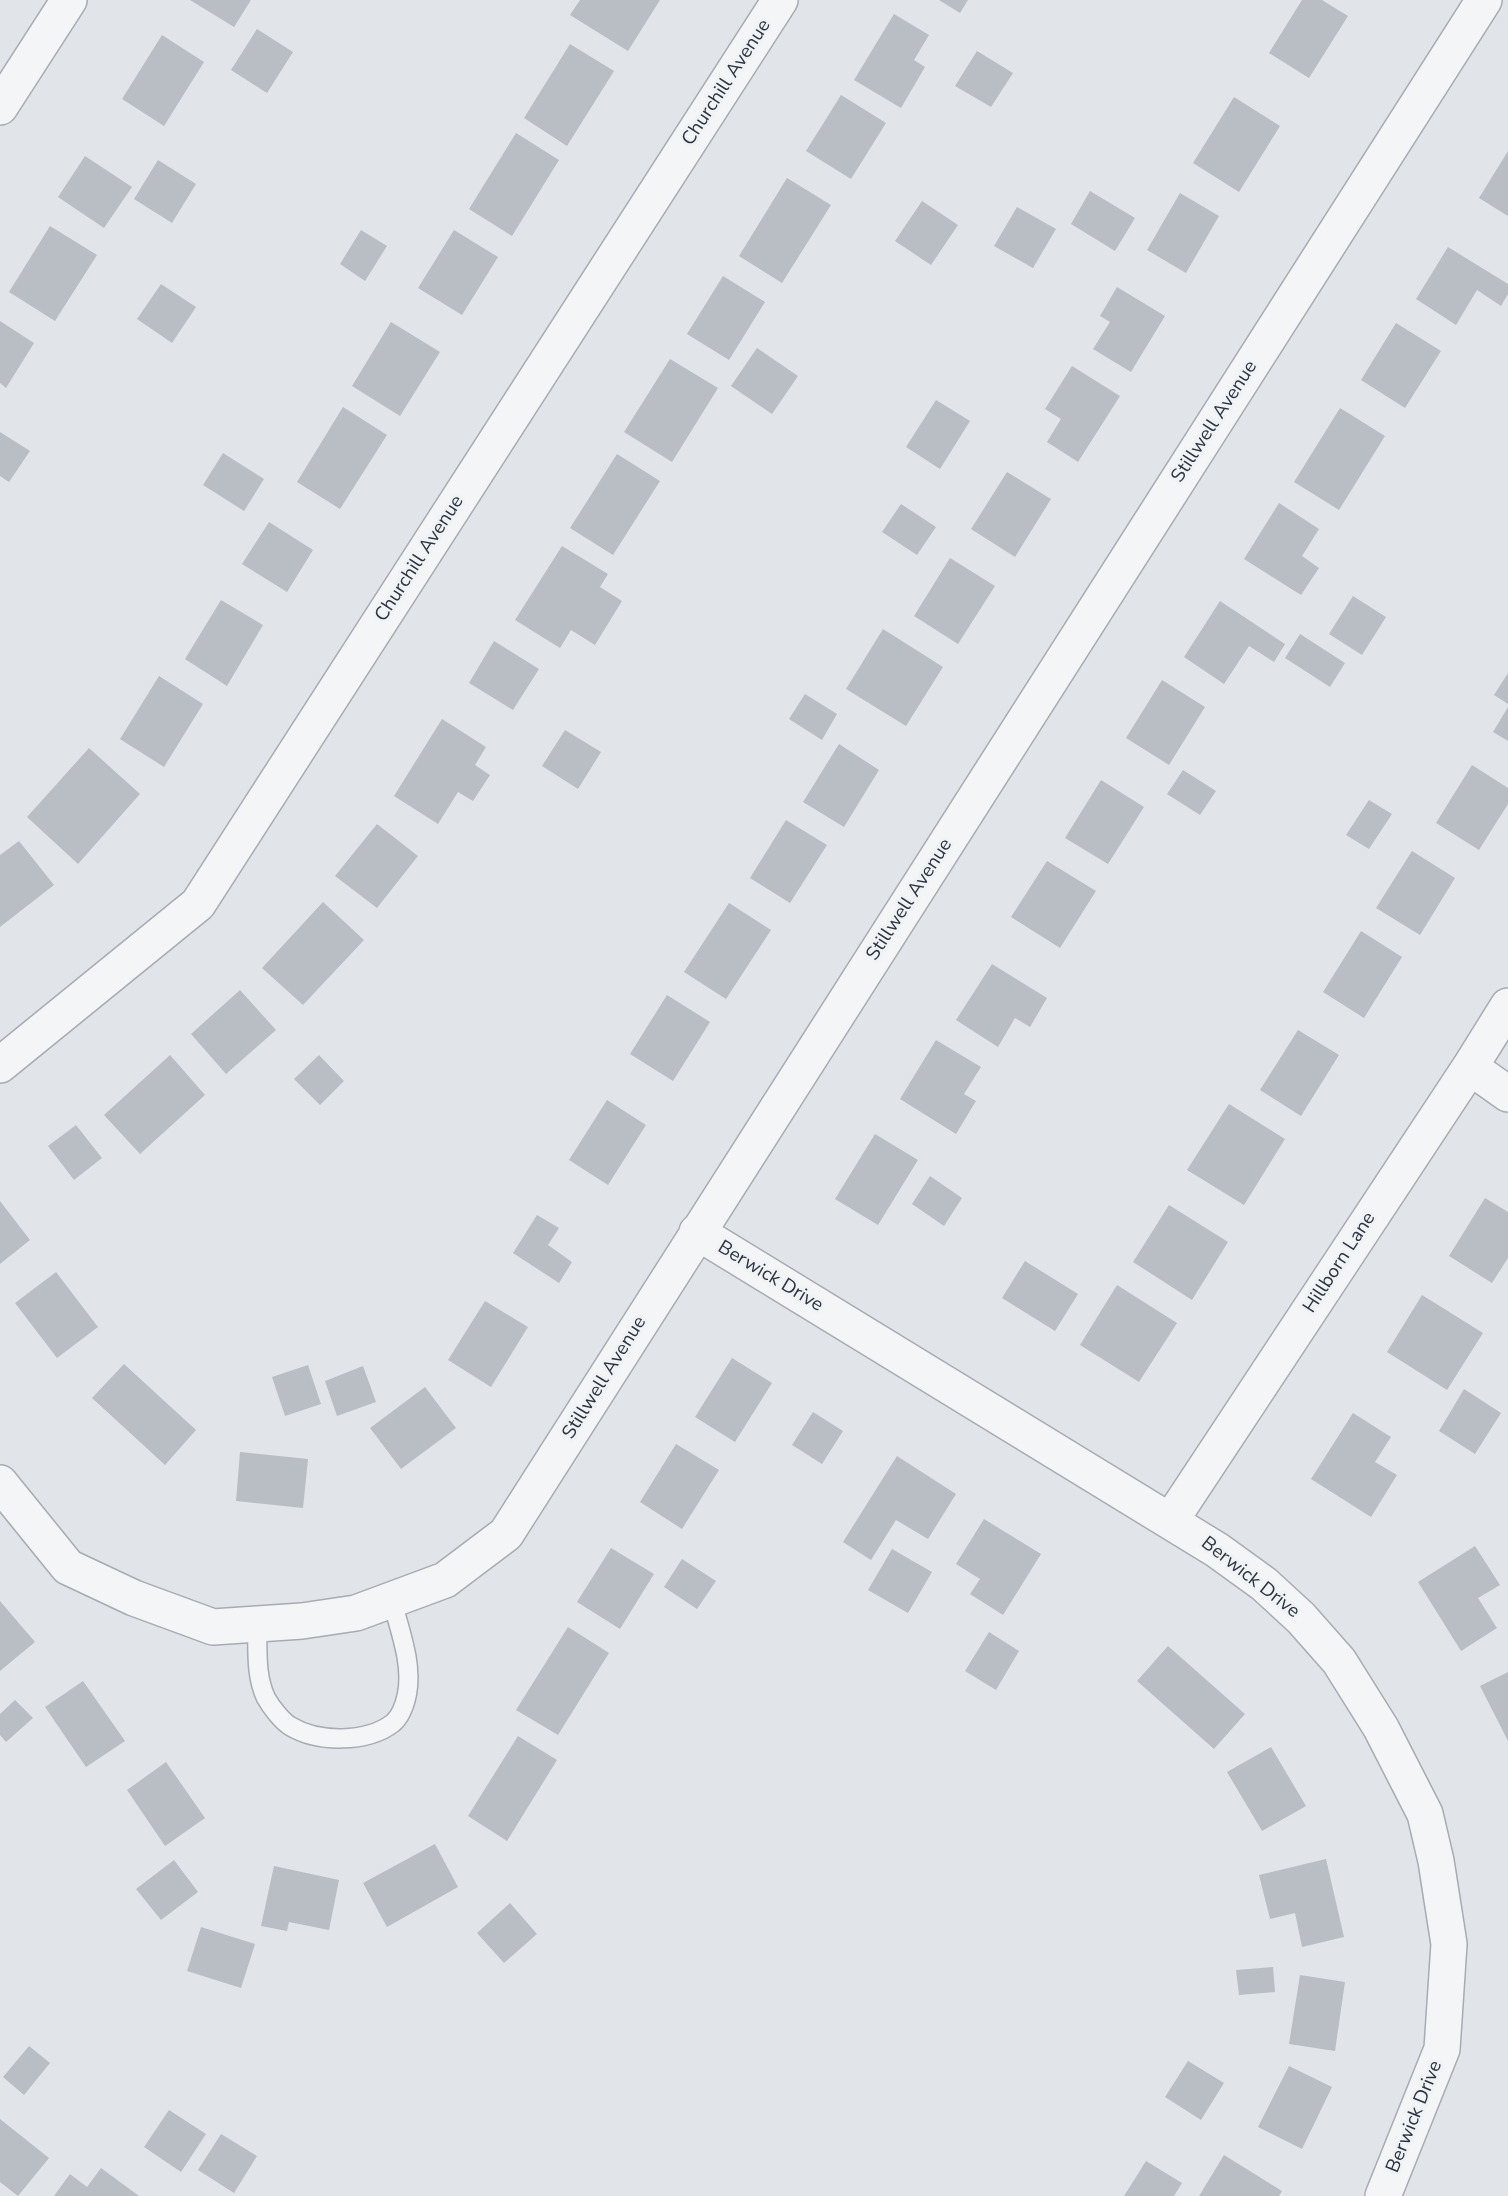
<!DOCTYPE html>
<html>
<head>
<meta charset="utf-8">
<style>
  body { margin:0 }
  canvas { display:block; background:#e1e4e9 }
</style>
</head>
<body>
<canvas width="1508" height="2196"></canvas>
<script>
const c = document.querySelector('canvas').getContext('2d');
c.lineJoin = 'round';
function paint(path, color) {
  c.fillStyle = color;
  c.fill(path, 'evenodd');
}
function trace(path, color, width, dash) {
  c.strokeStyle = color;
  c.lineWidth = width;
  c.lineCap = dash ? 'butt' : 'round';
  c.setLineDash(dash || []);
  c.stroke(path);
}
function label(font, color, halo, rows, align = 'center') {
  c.font = font + ' "Nunito Sans",sans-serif';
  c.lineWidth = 6;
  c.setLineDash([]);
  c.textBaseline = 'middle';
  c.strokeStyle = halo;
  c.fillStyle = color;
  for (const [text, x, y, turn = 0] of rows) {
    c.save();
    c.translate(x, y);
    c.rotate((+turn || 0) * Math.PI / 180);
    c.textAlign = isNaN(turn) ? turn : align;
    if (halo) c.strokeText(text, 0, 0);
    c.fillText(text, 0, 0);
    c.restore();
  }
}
const building = new Path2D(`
  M190 0H251L234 27Z
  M580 0H660L628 51 570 15Z
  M939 0H968L960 13Z
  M1302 0H1322L1348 16 1309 78 1269 53Z
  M894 14 929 35 914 60 925 67 901 108 854 80Z
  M257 29 293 52 267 93 231 70Z
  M162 35 204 62 164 126 122 99Z
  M570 44 614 71 567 146 524 118Z
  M977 51 1013 73 991 107 955 86Z
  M841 95 886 123 851 179 806 151Z
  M1234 97 1280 126 1239 192 1193 163Z
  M516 133 559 160 512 236 469 209Z
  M1508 151V216L1479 198Z
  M85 156 132 187 104 228 58 197Z
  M158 160 196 184 172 223 134 199Z
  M787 178 831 205 782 283 739 256Z
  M1090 191 1135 218 1115 251 1071 224Z
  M1180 193 1219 216 1186 273 1147 250Z
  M922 201 958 225 931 265 895 241Z
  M1017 207 1056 229 1033 268 994 246Z
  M50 226 97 255 55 321 9 292Z
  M361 230 387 246 365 281 340 264Z
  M454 230 498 257 462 315 418 288Z
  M1448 247 1508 284V294L1501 306 1477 290 1456 325 1416 299Z
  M723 276 765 302 729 360 687 334Z
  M161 284 196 307 172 343 137 319Z
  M1117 287 1165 316 1131 372 1093 349 1110 322 1100 316Z
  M0 321 34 343 6 388 0 383Z
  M391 322 440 352 400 416 352 386Z
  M1396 323 1441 351 1405 408 1361 380Z
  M757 348 798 376 772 414 731 386Z
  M670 359 718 388 672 462 624 432Z
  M1072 366 1120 396 1078 462 1047 442 1061 419 1045 409Z
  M936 400 970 421 940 469 906 447Z
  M343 407 387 435 340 509 297 482Z
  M1340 408 1385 436 1339 510 1294 482Z
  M0 432 30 451 9 482 0 476Z
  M223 453 264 479 244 511 203 485Z
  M617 454 660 481 613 555 570 528Z
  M1007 472 1051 499 1015 557 971 529Z
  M1279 503 1319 529 1302 556 1319 568 1301 595 1244 559Z
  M901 504 936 527 917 555 882 532Z
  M269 522 313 550 287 592 242 564Z
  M562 546 608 574 600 587 622 601 595 645 571 630 560 648 515 620Z
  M950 558 995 586 958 644 914 616Z
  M1353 596 1386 617 1362 655 1329 634Z
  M221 600 263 625 227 686 185 659Z
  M1220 601 1285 644 1274 662 1249 646 1224 684 1184 657Z
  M883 629 943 667 906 726 846 689Z
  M1300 634 1345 663 1330 687 1285 658Z
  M494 641 539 669 513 710 469 683Z
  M1508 673V704L1494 695Z
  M159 676 203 704 164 767 120 739Z
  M1162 680 1205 707 1169 765 1126 738Z
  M805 694 837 714 822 740 789 719Z
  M1508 707V741L1493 732Z
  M442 719 486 747 475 765 490 775 473 801 458 792 438 824 394 796Z
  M565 730 601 752 578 789 542 766Z
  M839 744 879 770 844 827 803 802Z
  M89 748 140 794 78 864 27 817Z
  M1472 765 1508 788V804L1479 850 1436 823Z
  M1183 770 1216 791 1200 815 1167 794Z
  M1101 780 1144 807 1108 864 1065 838Z
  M1369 800 1392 814 1369 849 1346 835Z
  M786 820 827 845 790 903 750 878Z
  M377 824 418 856 377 908 335 876Z
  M19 841 54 885 0 927V855Z
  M1412 851 1455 878 1420 935 1376 908Z
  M1047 861 1096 891 1060 948 1011 917Z
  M323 902 364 940 303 1005 262 968Z
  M729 903 771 930 726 999 684 972Z
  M1361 931 1402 957 1364 1018 1323 992Z
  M992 964 1047 998 1030 1027 1015 1018 998 1047 956 1020Z
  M240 990 276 1030 226 1074 191 1034Z
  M667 995 710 1022 673 1081 630 1054Z
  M1298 1030 1339 1055 1301 1116 1260 1090Z
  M936 1040 981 1067 964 1094 976 1101 956 1134 900 1099Z
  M170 1055 205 1095 140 1154 104 1115Z
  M319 1055 344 1081 320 1105 294 1079Z
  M607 1100 646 1125 608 1185 569 1160Z
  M1229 1104 1285 1139 1244 1205 1187 1170Z
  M76 1125 102 1158 74 1180 48 1146Z
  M875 1134 918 1160 878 1225 835 1199Z
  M930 1176 962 1198 944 1226 912 1204Z
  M1485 1198 1508 1212V1258L1492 1283 1449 1256Z
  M0 1201 30 1240 0 1264Z
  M1169 1205 1228 1242 1192 1300 1133 1262Z
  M537 1215 559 1228 548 1245 572 1262 559 1283 513 1253Z
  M1025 1261 1078 1294 1055 1331 1002 1298Z
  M56 1272 98 1327 57 1358 15 1303Z
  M1117 1285 1177 1323 1139 1382 1080 1345Z
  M1422 1295 1483 1333 1447 1390 1387 1352Z
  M485 1301 528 1327 491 1387 448 1360Z
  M732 1358 772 1383 735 1442 695 1417Z
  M124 1364 196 1430 165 1465 92 1398Z
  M308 1365 321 1404 285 1416 272 1377Z
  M363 1366 376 1402 337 1416 325 1381Z
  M425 1387 456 1428 401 1469 370 1428Z
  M1464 1389 1501 1413 1475 1454 1439 1431Z
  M813 1412 843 1431 822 1464 792 1445Z
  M1353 1413 1391 1437 1375 1462 1397 1475 1371 1517 1311 1479Z
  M676 1444 719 1470 682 1529 640 1502Z
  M240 1452 308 1459 303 1508 236 1501Z
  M897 1456 956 1494 928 1539 896 1520 871 1560 843 1542Z
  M984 1519 1041 1554 1003 1615 970 1594 980 1579 956 1564Z
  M1475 1546 1500 1585 1478 1598 1497 1628 1461 1651 1418 1582Z
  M611 1548 654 1574 620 1629 577 1602Z
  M892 1549 932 1572 908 1613 868 1590Z
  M682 1559 716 1581 697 1609 664 1587Z
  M0 1601 35 1642 0 1671Z
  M568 1627 609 1653 558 1735 516 1710Z
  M989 1632 1019 1651 996 1690 965 1671Z
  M1168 1646 1245 1714 1214 1749 1137 1681Z
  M1508 1672V1741L1480 1686Z
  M83 1681 125 1741 86 1767 45 1707Z
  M15 1700 33 1718 6 1742 0 1735V1714Z
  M518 1736 557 1760 507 1841 468 1816Z
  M1271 1747 1306 1806 1262 1831 1227 1772Z
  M166 1762 205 1818 165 1846 127 1790Z
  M435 1844 458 1887 387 1927 363 1883Z
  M1326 1859 1344 1937 1302 1947 1295 1913 1270 1919 1259 1875Z
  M174 1860 198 1892 161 1920 136 1889Z
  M274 1866 339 1880 329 1930 289 1922 287 1931 261 1926Z
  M510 1903 537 1934 504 1963 477 1933Z
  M201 1927 255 1944 241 1988 187 1971Z
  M1273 1967 1275 1992 1239 1995 1236 1970Z
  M1300 1975 1345 1982 1335 2051 1289 2044Z
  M29 2046 50 2063 24 2095 3 2077Z
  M1188 2061 1224 2083 1201 2120 1165 2097Z
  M1289 2066 1332 2087 1302 2149 1258 2127Z
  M169 2110 206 2134 181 2172 144 2147Z
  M0 2119 49 2158 18 2196 0 2182Z
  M221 2134 257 2156 234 2193 198 2170Z
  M1224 2155 1282 2191 1279 2196H1199Z
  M1146 2161 1182 2183 1174 2196H1124Z
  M101 2168 139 2196H54L70 2174 87 2187Z`);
const service = new Path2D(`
  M257 1624C258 1648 255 1675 266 1698 271 1707 282 1721 290 1726 318 1743 367 1743 393 1723 401 1716 405 1704 407 1694 413 1663 399 1629 392 1600`);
const minor = new Path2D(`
  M0 107 69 0
  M0 1065 198 904 780 0
  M1470 1067 1508 1094
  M697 1232 1217 1550 1264 1584 1301 1618 1339 1661 1381 1728 1425 1814 1436 1861 1449 1944 1442 2049 1383 2196
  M0 1483 68 1567 134 1598 213 1627 302 1621 356 1613 445 1580 506 1534 1484 0
  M1171 1520 1470 1067 1508 1006`);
const streetNames = [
  ["Churchill Avenue",727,83,-57],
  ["Stillwell Avenue",1215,422,-57],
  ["Churchill Avenue",420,559,-57],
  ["Stillwell Avenue",910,900,-57],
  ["Hillborn Lane",1340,1263,-57],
  ["Berwick Drive",770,1277,31],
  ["Stillwell Avenue",605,1378,-58],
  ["Berwick Drive",1250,1578,38],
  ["Berwick Drive",1415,2117,-68]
];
paint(building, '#b9bec5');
trace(service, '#a7abb3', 21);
trace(minor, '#a7abb3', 38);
trace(service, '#f3f5f7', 18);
trace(minor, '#f3f5f7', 35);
label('19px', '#2b333f', '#f0f3f6', streetNames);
</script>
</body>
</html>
